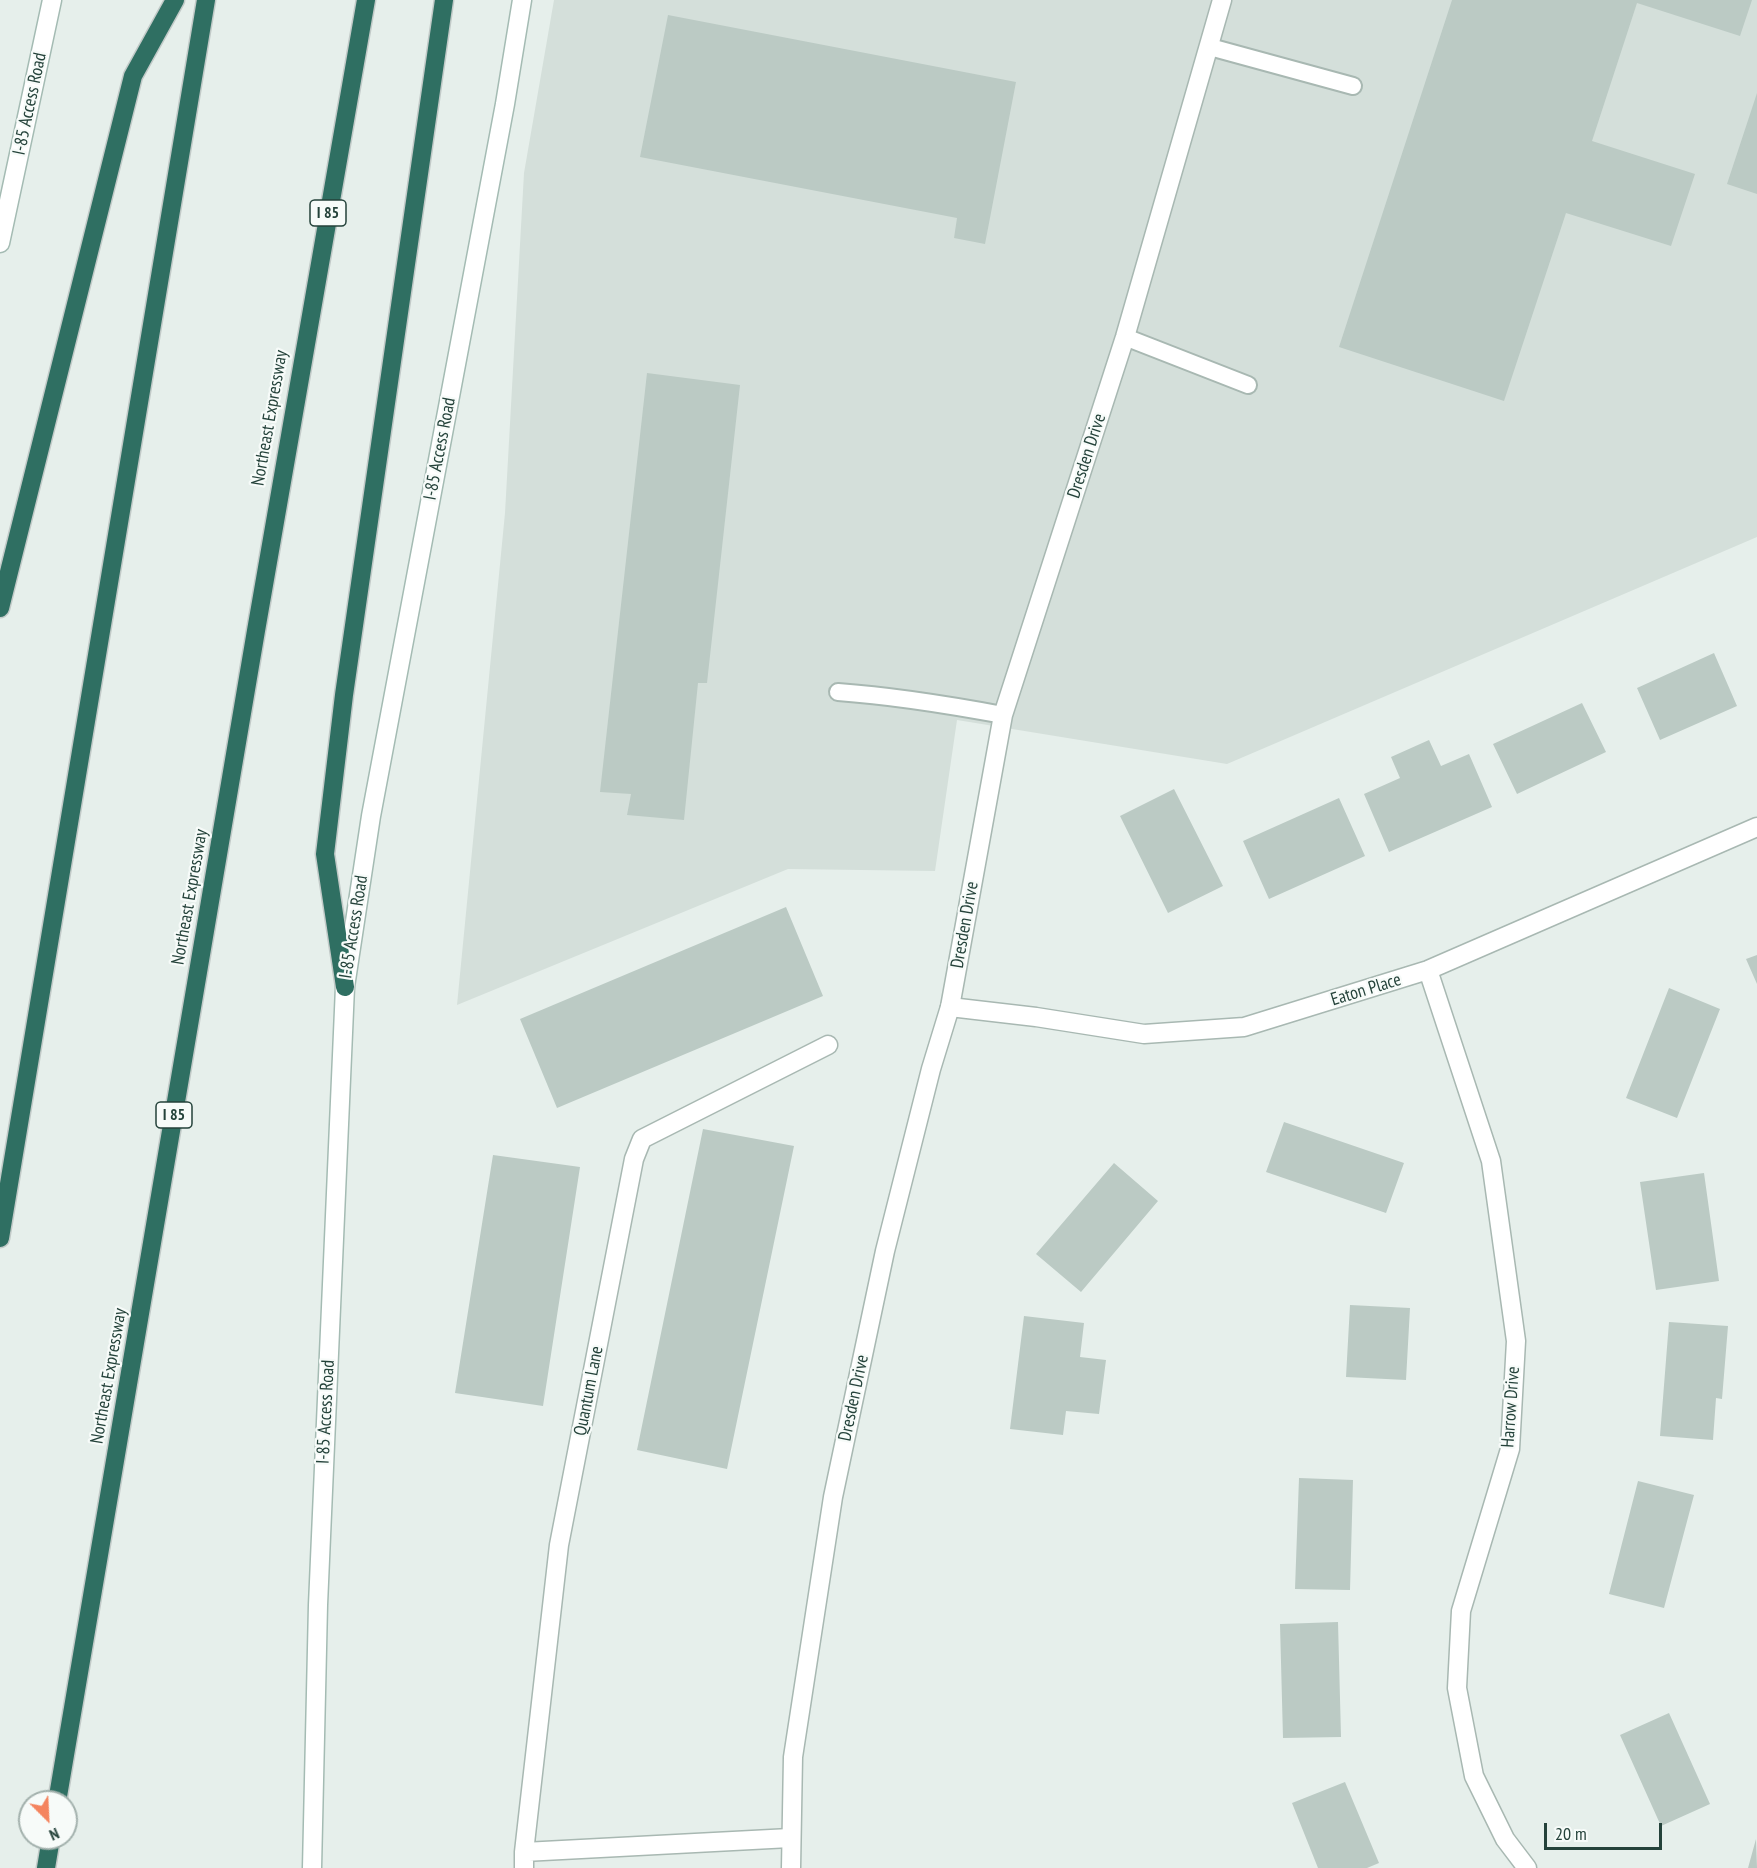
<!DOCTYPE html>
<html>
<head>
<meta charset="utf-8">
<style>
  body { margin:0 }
  #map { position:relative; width:1757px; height:1868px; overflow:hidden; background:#e6efeb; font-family:"PT Sans Narrow",sans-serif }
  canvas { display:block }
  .north { position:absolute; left:18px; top:1790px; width:60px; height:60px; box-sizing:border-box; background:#f7fbf9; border:2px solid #a3b1ad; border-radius:50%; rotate:156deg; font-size:16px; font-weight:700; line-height:24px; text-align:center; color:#24423a }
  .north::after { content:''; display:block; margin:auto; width:21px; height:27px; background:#f4845f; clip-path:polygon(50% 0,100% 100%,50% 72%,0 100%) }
  .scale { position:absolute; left:1544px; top:1823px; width:118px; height:27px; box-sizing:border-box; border:3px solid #24423a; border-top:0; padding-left:8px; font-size:18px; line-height:21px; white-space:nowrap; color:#24423a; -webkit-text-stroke:4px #f7fbf9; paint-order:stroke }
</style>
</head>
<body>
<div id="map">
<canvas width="1757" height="1868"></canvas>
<div class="north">N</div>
<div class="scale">20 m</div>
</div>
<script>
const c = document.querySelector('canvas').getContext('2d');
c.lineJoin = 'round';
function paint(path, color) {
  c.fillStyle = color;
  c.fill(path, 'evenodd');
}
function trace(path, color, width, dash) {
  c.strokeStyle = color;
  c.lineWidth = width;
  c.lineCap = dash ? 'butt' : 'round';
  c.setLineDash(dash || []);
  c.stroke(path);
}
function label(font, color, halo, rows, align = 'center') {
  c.font = font + ' "PT Sans Narrow",sans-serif';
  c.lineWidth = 4.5;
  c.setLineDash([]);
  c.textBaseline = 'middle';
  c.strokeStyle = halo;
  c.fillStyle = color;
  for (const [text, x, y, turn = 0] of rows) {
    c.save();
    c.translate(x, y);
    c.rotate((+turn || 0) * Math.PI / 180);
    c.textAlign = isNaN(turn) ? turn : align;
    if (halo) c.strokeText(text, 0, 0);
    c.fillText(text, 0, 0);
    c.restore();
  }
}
const built = new Path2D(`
  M554 0H1757V537L1227 764 957 720 935 871 788 869 457 1005 505 513 524 173Z`);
const building = new Path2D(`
  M1452 0H1752L1740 36 1637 3 1592 141 1695 174 1671 246 1566 213 1504 401 1339 347Z
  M668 15 1016 82 985 244 954 238 957 218 640 157Z
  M1757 93V194L1727 184Z
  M647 373 740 385 707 683H698L684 820 627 815 631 794 600 792Z
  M1714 653 1737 706 1660 740 1637 688Z
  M1582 703 1606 752 1517 794 1493 744Z
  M1429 740 1441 766 1469 754 1492 807 1389 852 1364 794 1400 778 1391 757Z
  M1174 789 1223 886 1168 913 1120 816Z
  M1339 798 1365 856 1269 899 1243 841Z
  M786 907 823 996 557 1108 520 1019Z
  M1757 955V984L1746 959Z
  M1669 988 1720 1009 1677 1118 1626 1098Z
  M1284 1122 1404 1163 1386 1213 1266 1172Z
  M703 1129 794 1146 727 1469 637 1450Z
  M493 1155 580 1167 543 1406 455 1393Z
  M1114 1163 1158 1201 1081 1292 1036 1254Z
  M1704 1173 1719 1281 1656 1290 1640 1182Z
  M1350 1305 1410 1308 1406 1380 1346 1377Z
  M1024 1316 1084 1323 1080 1357 1106 1360 1099 1414 1066 1411 1063 1435 1010 1429Z
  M1669 1322 1728 1326 1722 1399 1716 1398 1713 1440 1660 1436Z
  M1299 1478 1353 1480 1350 1590 1295 1589Z
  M1638 1481 1694 1495 1664 1608 1609 1594Z
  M1338 1622 1341 1737 1283 1738 1280 1624Z
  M1669 1713 1710 1804 1661 1826 1620 1735Z
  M1345 1782 1379 1863 1367 1868H1318L1292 1803Z
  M1756 1839 1757 1868H1748Z`);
const service = new Path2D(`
  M1210 47 1353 86
  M1125 337 1248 385
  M838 692C894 696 949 705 1003 715`);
const minor = new Path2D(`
  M1428 970 1491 1161 1516 1341 1510 1449 1461 1611 1457 1688 1474 1776 1505 1839 1527 1868
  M950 1007 1036 1017 1144 1034 1244 1027 1428 970 1757 827
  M524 1852 559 1545 634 1159 642 1139 828 1045
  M524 1868V1852L790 1838`);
const tertiary = new Path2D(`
  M791 1868 793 1757 833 1497 885 1251 931 1069 950 1007 1003 715 1125 337 1222 0`);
const secondary = new Path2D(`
  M0 243 52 0
  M312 1868 318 1605 345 987 371 816 505 104 522 0`);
const motorway = new Path2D(`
  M0 608 133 76 175 0
  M345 987 325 854 344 695 444 0
  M0 1238 206 0
  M57 1802C160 1201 259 600 366 0
  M46 1868 51 1838`);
const shields = [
  [328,213,36],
  [174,1115,36]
];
const shieldNames = [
  ["I 85",328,213],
  ["I 85",174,1115]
];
const streetNames = [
  ["I-85 Access Road",30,104,-78],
  ["Northeast Expressway",270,418,-80],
  ["I-85 Access Road",440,449,-79],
  ["Dresden Drive",1087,456,-72],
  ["Northeast Expressway",190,897,-80],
  ["Dresden Drive",965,925,-80],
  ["I-85 Access Road",354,927,-81],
  ["Eaton Place",1366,990,-17],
  ["Northeast Expressway",109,1376,-80],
  ["Quantum Lane",589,1391,-79],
  ["Dresden Drive",854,1398,-78],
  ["Harrow Drive",1511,1407,-86],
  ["I-85 Access Road",326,1412,-87]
];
paint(built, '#d4dfda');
paint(building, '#bbcac4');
trace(service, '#a8b8b2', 20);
trace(minor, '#a8b8b2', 21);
trace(tertiary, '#a8b8b2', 21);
trace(secondary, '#a4bbb3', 21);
trace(motorway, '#c2cac8', 21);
trace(service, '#fff', 16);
trace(minor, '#fff', 18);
trace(tertiary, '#fff', 18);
trace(secondary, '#fff', 18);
trace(motorway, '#2f6f62', 18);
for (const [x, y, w] of shields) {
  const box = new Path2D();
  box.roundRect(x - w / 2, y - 13, w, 26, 4.5);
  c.fillStyle = '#f7fbf9';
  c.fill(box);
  trace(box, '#24423a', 1.5);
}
label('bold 16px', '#24423a', null, shieldNames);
label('18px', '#24423a', '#f7fbf9', streetNames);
</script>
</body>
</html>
